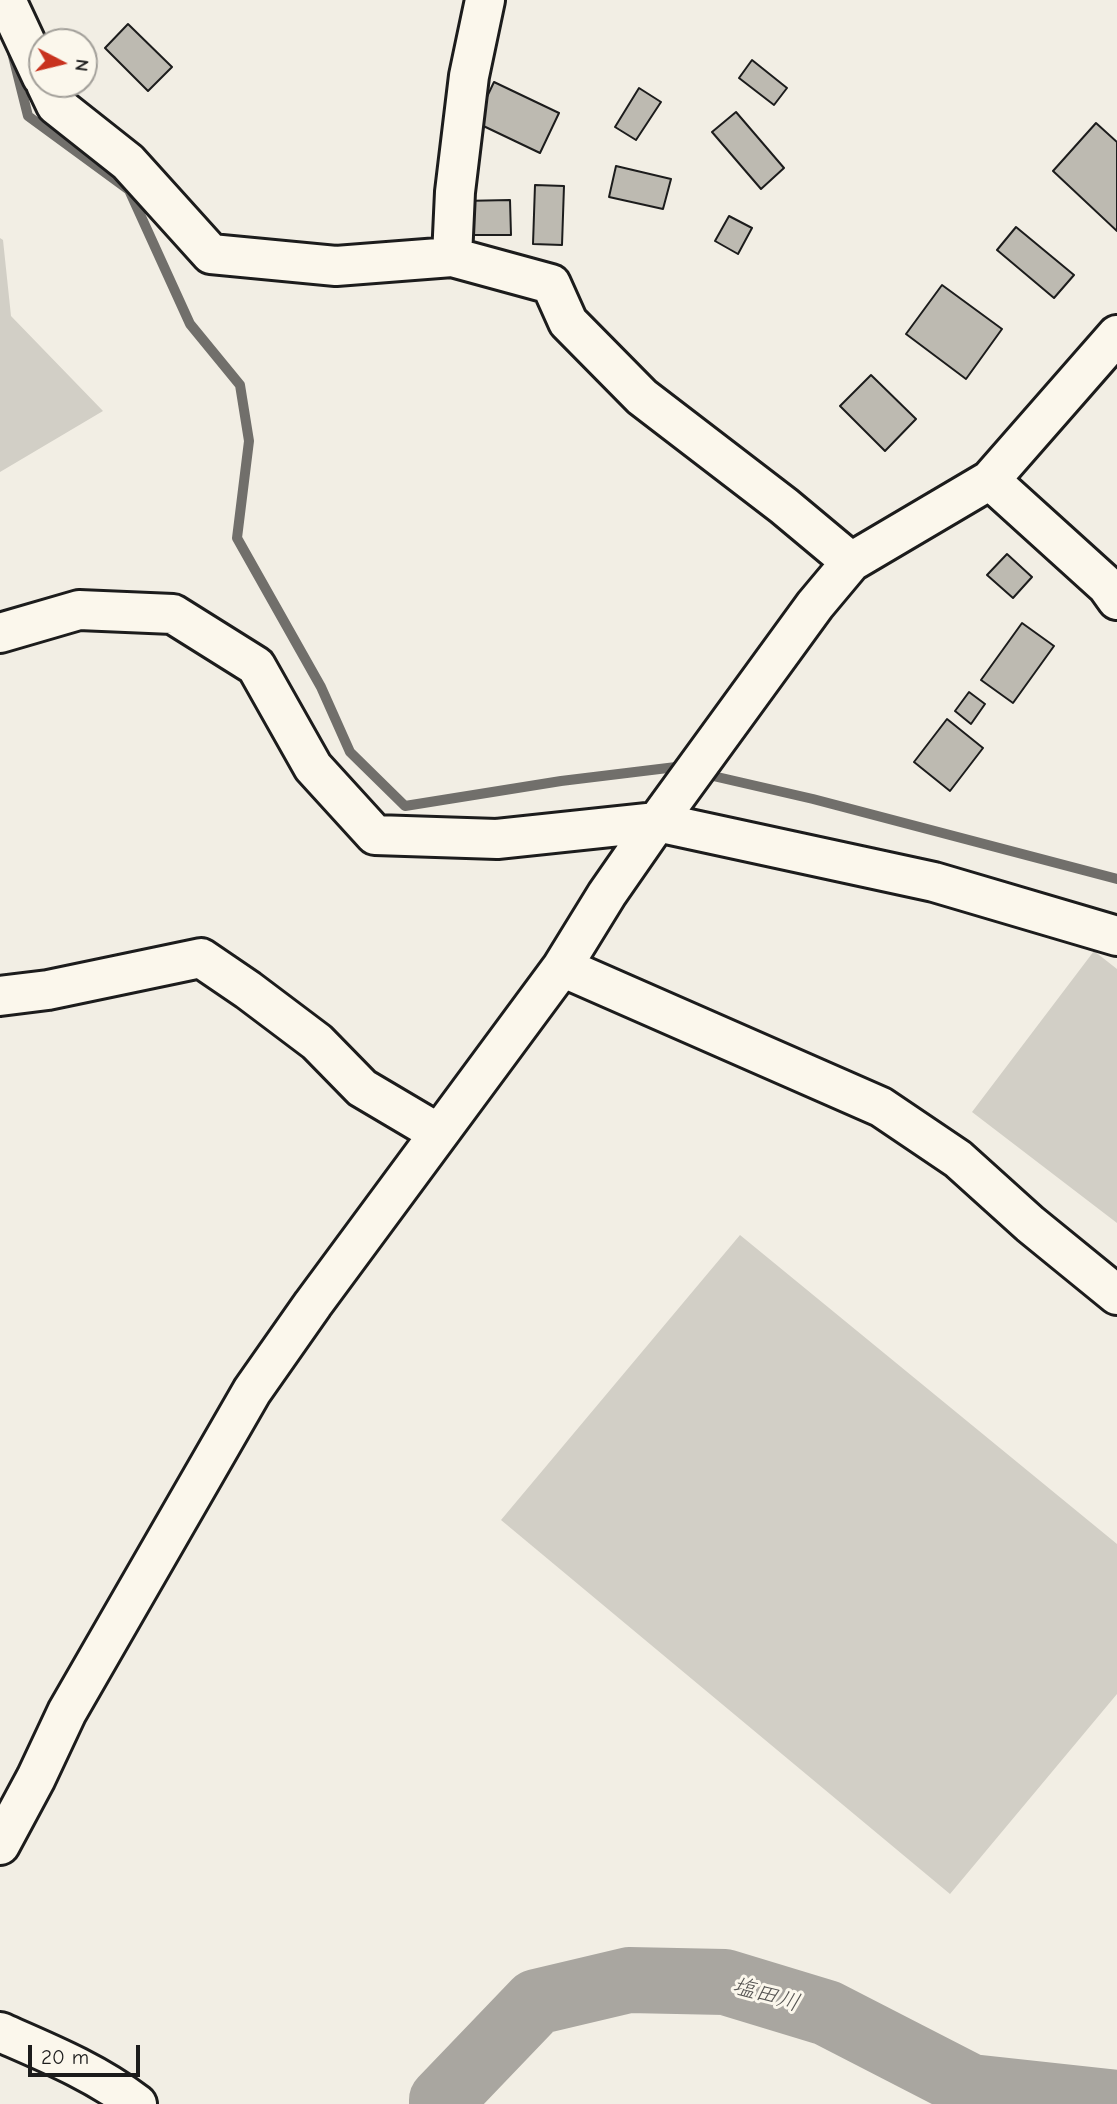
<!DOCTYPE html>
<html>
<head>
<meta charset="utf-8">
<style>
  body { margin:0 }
  #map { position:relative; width:1117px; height:2104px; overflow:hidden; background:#f2eee4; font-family:"Comic Neue",sans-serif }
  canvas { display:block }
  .north { position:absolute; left:28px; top:28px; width:70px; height:70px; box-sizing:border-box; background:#fbf7ec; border:2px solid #a29f99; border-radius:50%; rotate:97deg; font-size:19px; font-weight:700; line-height:28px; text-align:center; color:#1c1c1c }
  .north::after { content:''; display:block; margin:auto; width:24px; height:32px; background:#c8321e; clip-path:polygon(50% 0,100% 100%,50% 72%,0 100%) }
  .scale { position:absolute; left:28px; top:2045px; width:112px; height:32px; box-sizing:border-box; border:4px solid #1c1c1c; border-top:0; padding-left:9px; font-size:21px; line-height:24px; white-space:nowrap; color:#1c1c1c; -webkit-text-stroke:5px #fbf7ec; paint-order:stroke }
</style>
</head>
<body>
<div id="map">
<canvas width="1117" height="2104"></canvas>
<div class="north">N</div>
<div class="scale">20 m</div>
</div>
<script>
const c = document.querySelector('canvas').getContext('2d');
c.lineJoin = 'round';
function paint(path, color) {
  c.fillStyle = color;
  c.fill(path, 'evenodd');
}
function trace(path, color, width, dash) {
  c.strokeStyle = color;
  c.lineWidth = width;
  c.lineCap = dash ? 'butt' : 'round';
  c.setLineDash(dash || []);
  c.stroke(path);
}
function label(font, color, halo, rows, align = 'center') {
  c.font = font + ' "Comic Neue","Klee One",sans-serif';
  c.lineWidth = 6;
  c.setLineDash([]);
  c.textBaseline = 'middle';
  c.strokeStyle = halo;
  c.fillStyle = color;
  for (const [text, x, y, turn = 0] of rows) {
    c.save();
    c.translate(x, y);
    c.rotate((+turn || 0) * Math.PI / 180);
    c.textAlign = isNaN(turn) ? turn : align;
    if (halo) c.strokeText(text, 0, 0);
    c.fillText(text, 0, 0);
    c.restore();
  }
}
const green = new Path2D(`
  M0 238 3 240 11 316 103 411 0 472Z
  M1094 951 1117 969V1223L972 1112Z
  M740 1235 1117 1544V1694L950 1894 501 1520Z`);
const stream = new Path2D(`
  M12 52 28 116 129 190 190 324 240 385 249 441 237 538 321 687 350 752 405 806 561 781 676 767 685 769
  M700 773 813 799 1117 879`);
const river = new Path2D(`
  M442 2104V2100L536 2002 629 1980 725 1982 827 2013 971 2087 1117 2103`);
const building = new Path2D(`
  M128 24 172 67 148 91 105 48Z
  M752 60 787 88 774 105 739 78Z
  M494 82 559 113 540 153 475 122Z
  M639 88 661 102 636 140 615 127Z
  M736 112 784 168 761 189 712 132Z
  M1096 123 1117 142V231L1053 171Z
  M616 166 671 179 663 209 609 197Z
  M535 185 564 186 562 245 533 244Z
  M510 200 511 235H463L462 201Z
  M729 216 752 228 738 254 715 241Z
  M1016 227 1074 275 1054 298 997 250Z
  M942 285 1002 329 966 379 906 334Z
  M871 375 916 419 885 451 840 406Z
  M1007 554 1032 577 1013 598 987 575Z
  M1022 623 1054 646 1013 703 981 680Z
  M969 692 985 704 971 724 955 711Z
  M947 719 983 748 950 791 914 762Z`);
const minor = new Path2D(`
  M6 0 42 77
  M46 84 56 105 128 162 211 254 336 266 452 257 551 284 568 322 642 397 784 506 851 562
  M452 257 455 192 469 76 485 0
  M990 480 1107 586 1117 600
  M0 633 79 610 173 614 256 666 313 767 375 835 497 839 657 822 934 882 1117 936
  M562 967 881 1107 958 1159 1030 1224 1117 1295
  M0 996 48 990 201 958 248 990 317 1042 362 1088 438 1133
  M0 1845 36 1778 67 1712 252 1391 313 1304 562 967 607 894 657 822 815 605 851 562 990 480 1117 335
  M0 2032C48 2053 95 2072 137 2104`);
const waterNames = [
  ["塩田川",766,1995,16]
];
paint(green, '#d2cfc6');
trace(stream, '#716f6b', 10);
trace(river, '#a9a6a0', 66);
paint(building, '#bdbab1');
trace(building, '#1c1c1c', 2);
trace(minor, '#1c1c1c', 44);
trace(minor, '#fbf7ec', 38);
label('italic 23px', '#545351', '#fbf7ec', waterNames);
</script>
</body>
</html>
